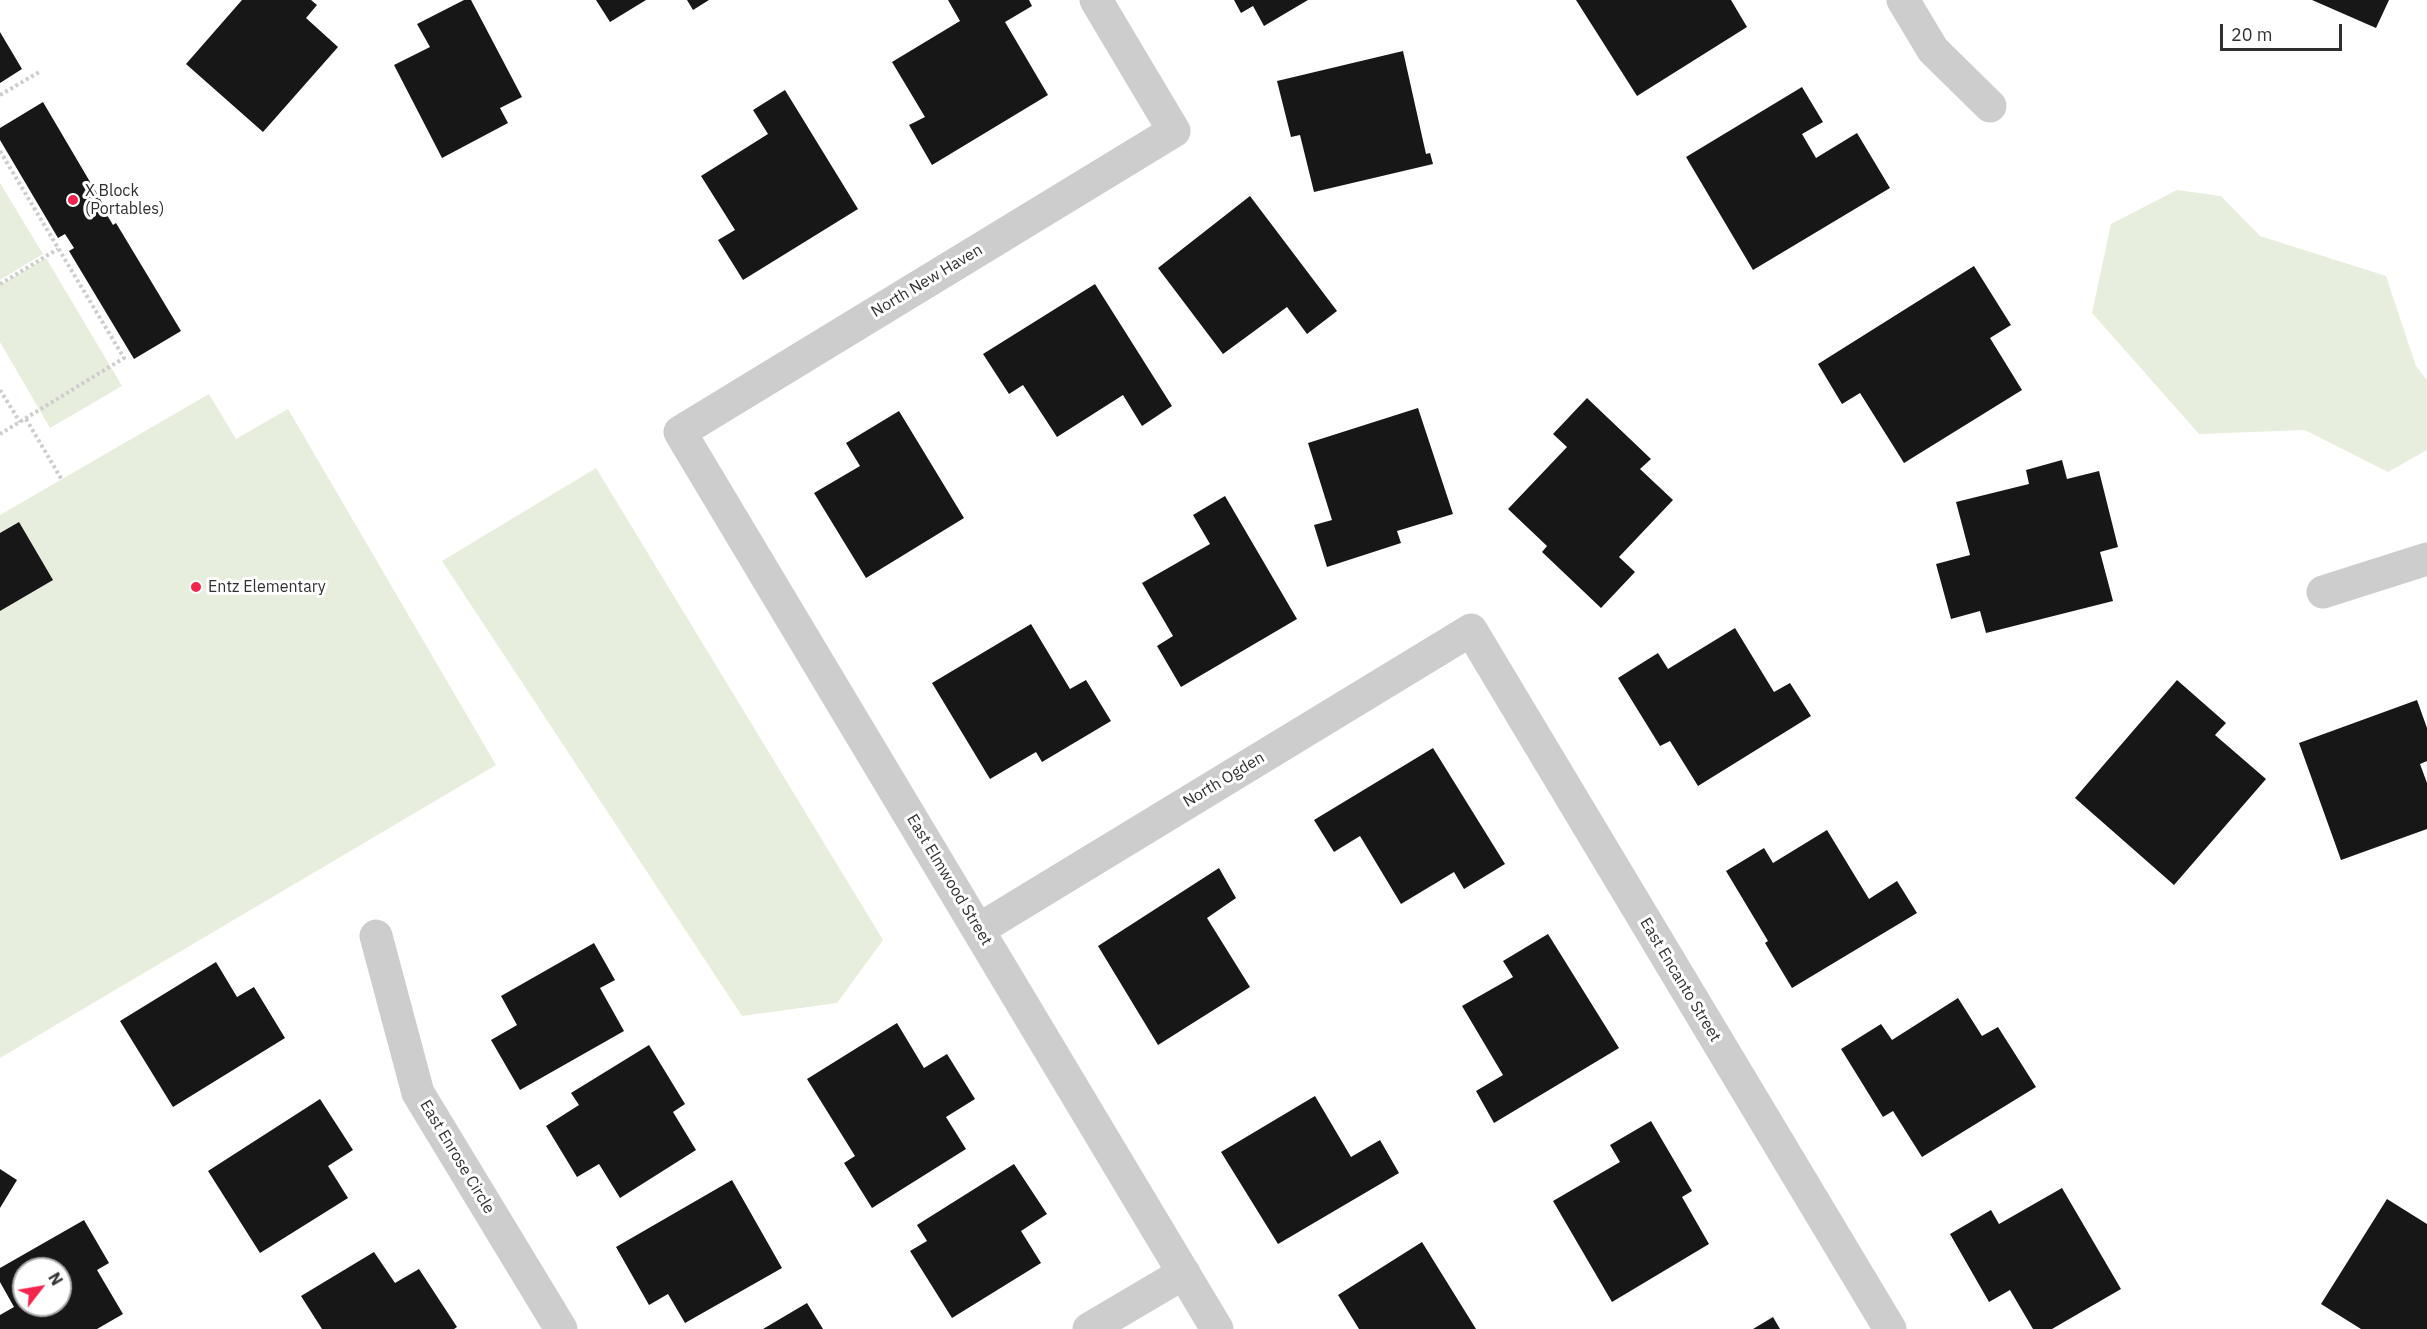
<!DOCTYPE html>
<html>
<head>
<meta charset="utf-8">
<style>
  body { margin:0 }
  #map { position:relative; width:2427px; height:1329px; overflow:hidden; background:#fff; font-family:"IBM Plex Sans",sans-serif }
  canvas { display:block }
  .north { position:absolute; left:12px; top:1257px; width:60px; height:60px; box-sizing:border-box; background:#fff; border:2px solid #acacac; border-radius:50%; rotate:59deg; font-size:16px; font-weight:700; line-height:24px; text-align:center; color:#303030 }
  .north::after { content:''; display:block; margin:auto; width:21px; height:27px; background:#f4254d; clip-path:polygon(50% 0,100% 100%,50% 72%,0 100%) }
  .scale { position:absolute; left:2220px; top:24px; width:122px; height:27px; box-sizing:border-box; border:3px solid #303030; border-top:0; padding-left:8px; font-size:18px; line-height:21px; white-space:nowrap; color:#303030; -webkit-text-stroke:4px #fff; paint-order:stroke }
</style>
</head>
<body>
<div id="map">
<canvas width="2427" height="1329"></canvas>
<div class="north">N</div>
<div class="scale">20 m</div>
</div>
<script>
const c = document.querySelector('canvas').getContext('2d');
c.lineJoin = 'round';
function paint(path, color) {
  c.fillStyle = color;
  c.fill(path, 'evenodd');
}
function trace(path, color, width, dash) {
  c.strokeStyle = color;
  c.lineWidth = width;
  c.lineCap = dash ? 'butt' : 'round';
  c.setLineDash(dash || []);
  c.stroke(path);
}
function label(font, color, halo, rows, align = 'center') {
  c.font = font + ' "IBM Plex Sans",sans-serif';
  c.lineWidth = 6;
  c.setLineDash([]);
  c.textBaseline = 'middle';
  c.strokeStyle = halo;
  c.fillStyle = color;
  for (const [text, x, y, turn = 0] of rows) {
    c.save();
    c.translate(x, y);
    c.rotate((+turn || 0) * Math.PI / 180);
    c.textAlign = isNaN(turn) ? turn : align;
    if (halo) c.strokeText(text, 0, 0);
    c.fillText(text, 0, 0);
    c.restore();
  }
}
const green = new Path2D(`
  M0 183 43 254 0 280Z
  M2177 190 2221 196 2260 236 2386 276 2416 366 2427 380V450L2388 472 2305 430 2199 434 2092 313 2111 224Z
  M46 258 122 386 50 428 0 342V285Z
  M209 394 236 439 288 409 496 765 0 1058V515Z
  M596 468 883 940 837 1003 742 1016 442 561Z`);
const building = new Path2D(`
  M242 0H311L317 5 306 18 338 47 263 132 186 64Z
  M464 0H471L522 97 500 108 508 123 442 158 394 65 430 47 417 24Z
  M596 0H646L610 22Z
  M687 0H709L693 10Z
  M948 0H1029L1032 6 1005 22 1048 95 932 165 909 125 925 117 892 62 960 21Z
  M1234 0H1308L1264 26 1253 6 1241 13Z
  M1576 0H1731L1747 27 1637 96Z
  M2312 0H2389L2376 28Z
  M0 32 22 69 0 83Z
  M1403 51 1426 154 1430 153 1433 164 1314 192 1300 135 1291 137 1277 81Z
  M1802 87 1823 122 1802 134 1816 158 1857 133 1890 188 1753 270 1686 157Z
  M785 90 858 209 743 280 718 240 735 230 701 176 768 134 753 110Z
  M43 102 106 209 104 210 113 225 116 223 181 331 134 359 69 251 74 248 65 234 58 238 0 140V128Z
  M1250 196 1337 311 1307 334 1287 307 1223 354 1158 268Z
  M1974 266 2011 325 1990 338 2022 390 1904 463 1860 393 1842 404 1818 364Z
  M1095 284 1172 406 1142 426 1123 395 1057 437 1023 385 1009 394 983 354Z
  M1587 398 1651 459 1640 469 1673 500 1619 557 1635 572 1601 608 1542 552 1547 546 1508 509 1567 447 1553 434Z
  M1418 408 1453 514 1397 531 1401 543 1327 567 1314 525 1332 520 1308 443Z
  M899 411 964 518 866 578 814 493 860 466 846 443Z
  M2062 460 2067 479 2099 471 2118 547 2100 552 2113 601 1986 633 1980 611 1951 619 1936 564 1970 555 1956 502 2029 484 2026 470Z
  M1225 496 1297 619 1181 687 1157 646 1173 636 1142 583 1210 544 1193 515Z
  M19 522 53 580 0 611V533Z
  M1031 624 1070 689 1086 680 1111 721 1042 762 1036 752 990 779 932 683Z
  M1735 628 1774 692 1790 683 1811 716 1698 786 1670 741 1660 746 1618 678 1658 653 1668 669Z
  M2177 680 2226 723 2215 735 2266 779 2174 885 2075 798Z
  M2417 700 2427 728V761L2420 764 2427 783V829L2341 860 2299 743Z
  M1433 748 1505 864 1464 889 1454 872 1401 904 1360 836 1334 852 1314 820Z
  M1827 830 1869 899 1897 881 1917 913 1792 988 1765 943 1768 941 1726 871 1764 848 1773 863Z
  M1219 868 1236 898 1207 918 1250 987 1158 1045 1098 946Z
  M1548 934 1619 1048 1494 1123 1476 1091 1503 1075 1462 1006 1513 977 1503 961Z
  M594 943 615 980 600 988 624 1031 520 1090 491 1040 517 1025 501 996Z
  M216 962 237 997 254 987 285 1038 173 1107 120 1021Z
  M1958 998 1982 1036 1998 1027 2036 1087 1922 1157 1893 1111 1883 1117 1841 1049 1881 1024 1892 1040Z
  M897 1023 924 1068 947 1054 975 1099 946 1117 966 1149 872 1208 844 1163 855 1156 807 1079Z
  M649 1045 685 1104 673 1112 696 1150 620 1198 599 1164 577 1177 546 1126 579 1105 571 1093Z
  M1315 1096 1351 1157 1380 1140 1399 1173 1278 1244 1221 1152Z
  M320 1099 353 1150 328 1166 348 1198 260 1253 208 1171Z
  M1651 1121 1692 1191 1682 1197 1709 1244 1612 1302 1553 1201 1620 1162 1610 1145Z
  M1014 1164 1047 1214 1021 1231 1041 1263 952 1318 910 1251 927 1241 917 1225Z
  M0 1169 17 1180 0 1208Z
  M732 1180 782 1268 685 1323 668 1294 649 1305 616 1247Z
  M2062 1188 2121 1289 2052 1329H2033L2010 1290 1989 1302 1950 1234 1991 1210 1999 1224Z
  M2387 1199 2427 1224V1329H2361L2321 1304Z
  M84 1220 109 1263 97 1270 123 1314 97 1329H0V1315L14 1307 0 1282V1268ZM24 1269H60V1305H24Z
  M1422 1242 1476 1329H1359L1338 1295Z
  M374 1252 395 1283 419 1269 457 1327 454 1329H322L301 1296Z
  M807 1303 823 1329H763Z
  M1773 1317 1780 1329H1753Z`);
const path = new Path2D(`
  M0 95 41 71
  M0 151 124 358 0 434
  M0 284 58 249
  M0 390 20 422
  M26 419 62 480`);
const street = new Path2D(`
  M1096 0 1174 131 680 432 1217 1329
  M1903 0 1933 50 1990 106
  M2323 592 2427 559
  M978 930 1471 630 1890 1329
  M376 936 418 1093 561 1329
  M1089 1329 1184 1273`);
const markers = [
  [73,200,6,"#f4254d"],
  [196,587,6,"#f4254d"]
];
const poiNames = [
  ["X Block",85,191],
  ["(Portables)",85,209],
  ["Entz Elementary",208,587]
];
const streetNames = [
  ["North New Haven",927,281,-31],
  ["North Ogden",1224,780,-31],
  ["East Elmwood Street",949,880,59],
  ["East Encanto Street",1680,980,59],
  ["East Enrose Circle",457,1157,59]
];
paint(green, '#e8eedd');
paint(building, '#171717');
trace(path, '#cdcdcd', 4, [3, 3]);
trace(street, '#cdcdcd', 33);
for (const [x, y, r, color] of markers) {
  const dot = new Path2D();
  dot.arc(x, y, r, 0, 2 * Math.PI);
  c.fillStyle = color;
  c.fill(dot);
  trace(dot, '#fff', 2);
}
label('16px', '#303030', '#fff', poiNames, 'left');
label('16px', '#303030', '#fff', streetNames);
</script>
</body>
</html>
